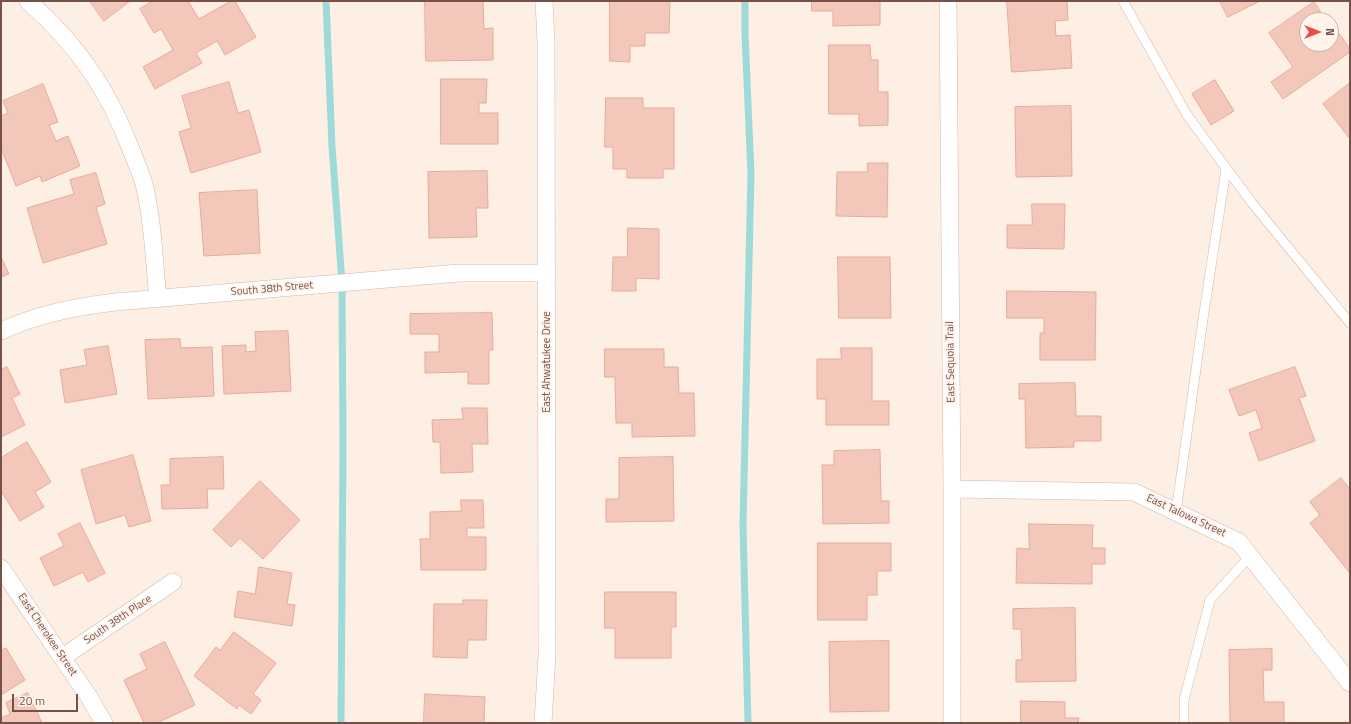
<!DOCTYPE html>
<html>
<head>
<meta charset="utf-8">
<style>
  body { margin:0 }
  #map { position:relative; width:1351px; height:724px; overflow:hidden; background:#fdefe4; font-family:"Titillium Web",sans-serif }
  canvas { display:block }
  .frame { position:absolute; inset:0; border:2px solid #775149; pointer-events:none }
  .north { position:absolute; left:1299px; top:12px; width:40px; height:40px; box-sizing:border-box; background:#fff4eb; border:1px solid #c9b3aa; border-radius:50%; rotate:90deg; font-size:11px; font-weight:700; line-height:16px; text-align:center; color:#775149 }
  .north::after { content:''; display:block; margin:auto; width:14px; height:18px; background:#ec4c45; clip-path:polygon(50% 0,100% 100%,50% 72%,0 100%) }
  .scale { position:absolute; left:12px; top:694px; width:66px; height:18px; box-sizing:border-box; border:2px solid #775149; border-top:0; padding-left:5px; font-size:12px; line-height:14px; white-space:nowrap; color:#775149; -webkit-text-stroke:3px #fff4eb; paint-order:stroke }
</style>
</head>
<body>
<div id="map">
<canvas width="1351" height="724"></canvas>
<div class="frame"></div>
<div class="north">N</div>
<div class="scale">20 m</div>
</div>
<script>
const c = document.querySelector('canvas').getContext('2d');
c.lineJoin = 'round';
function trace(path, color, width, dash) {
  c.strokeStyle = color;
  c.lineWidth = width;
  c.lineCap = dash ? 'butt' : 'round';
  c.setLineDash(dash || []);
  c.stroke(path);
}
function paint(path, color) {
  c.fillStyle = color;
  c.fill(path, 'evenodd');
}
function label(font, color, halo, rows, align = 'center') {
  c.font = font + ' "Titillium Web",sans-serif';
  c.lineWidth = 3.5;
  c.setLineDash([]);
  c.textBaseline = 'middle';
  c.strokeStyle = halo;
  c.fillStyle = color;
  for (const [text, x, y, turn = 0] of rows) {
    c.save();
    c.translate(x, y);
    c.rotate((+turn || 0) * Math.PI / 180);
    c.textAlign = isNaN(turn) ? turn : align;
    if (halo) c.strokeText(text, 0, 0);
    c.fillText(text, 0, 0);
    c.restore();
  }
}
const stream = new Path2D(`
  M326 1 332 146 342 283 343 448 341 723
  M745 1V35L751 173 743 525 748 723`);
const building = new Path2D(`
  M90 1H130L104 21Z
  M153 1H188L199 19 231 1H235L256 37 225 55 217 41 196 53 202 63 155 89 143 67 173 50 161 29 154 33 140 9Z
  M425 1H483L484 29 493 28V60L426 61Z
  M610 1H670L669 33H645V46H630V62L610 61Z
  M812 1H880V25L833 26V11H812Z
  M1007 1H1067L1068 20 1055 21 1056 36 1070 35 1072 68 1012 72Z
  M1220 1H1260L1228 17Z
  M1314 2 1326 20H1307V44H1331V22L1350 49V52L1283 99 1271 82 1293 67 1269 33Z
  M829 45H870L871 60H878V92H888V125L859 126V114H829Z
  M441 79H487L486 103H479V113H498V144H441Z
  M1215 80 1234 111 1211 125 1192 94Z
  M229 82 238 113 249 110 261 152 191 173 179 132 191 128 182 96Z
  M1350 83V139L1323 104Z
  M43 84 58 122 49 125 56 141 68 136 80 166 42 182 40 176 16 186 1 148V116L8 113 3 101Z
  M606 98H643V108H674V169H663V178H627V169H613V147H605Z
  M1071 106 1072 176 1016 177 1015 107Z
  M868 163H888L887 217 836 216 837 172H867Z
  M487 171 488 208H476L477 237 429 238 428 172Z
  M96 173 105 204 96 207 107 244 43 263 27 208 74 194 70 180Z
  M257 190 260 253 204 256 199 193Z
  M1032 204H1065L1064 249 1007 248V225H1032Z
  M628 228 659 229V279L636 278V291H612L613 257H627Z
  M1 257 9 274 1 277Z
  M838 257H890L891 318H839Z
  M1007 291 1096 292 1095 360H1040V333H1044V318H1007Z
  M492 313 493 350H489V384H468V372L425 373V352H439V334H410V314Z
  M288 331 291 391 224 394 222 346 246 345V352L256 351 255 332Z
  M180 339 181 348 212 347 214 396 148 399 145 340Z
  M108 346 117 394 65 403 60 370 87 365 84 350Z
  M841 348H872V401H889V425H826V399H817V359H841Z
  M605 349H664V367H678L679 393H694L695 436 632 437V423H616L615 377H605Z
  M7 367 20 394 12 398 25 425 1 437V370Z
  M1295 367 1306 396 1299 398 1315 441 1259 461 1249 433 1262 428 1256 410 1239 416 1229 390Z
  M1075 383 1076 416H1101V441H1074V447L1026 448 1025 399H1019V384Z
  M462 408H487L488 444H472L473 472 441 473 440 442H433L432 420 463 419Z
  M27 442 51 482 35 492 44 507 20 521 1 491V458Z
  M880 450 881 501H889V523L823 524 822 465H834V451Z
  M133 455 151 521 129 527 125 515 96 524 81 470Z
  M223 457 224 489H207L208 508 162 509 161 485H170V459Z
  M673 457 674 521 606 522V499H619V458Z
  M1341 478 1349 488 1350 487V571L1349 572 1310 523 1320 515 1310 502Z
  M260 481 300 520 263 559 240 538 231 547 213 530Z
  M461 500H483L484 528H467V537H486V570H421L420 539H430V512L461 511Z
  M80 523 105 573 88 582 83 572 54 586 40 558 64 546 58 534Z
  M1029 524 1093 525 1092 548H1105V564H1092V584L1016 583 1017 548 1029 549Z
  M818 543H891V571H877V595H867V620H818Z
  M259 567 292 573 287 604 295 605 292 626 234 617 238 591 255 594Z
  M605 592H676V627H671V658H615V628H605Z
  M463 600H487L486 640H468L467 658 433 657 434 604H463Z
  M1075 608 1076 681 1016 682V660H1022L1021 629H1013V609Z
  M234 632 276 663 253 694 261 700 251 714 239 705 237 709 194 676 216 647 220 650Z
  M889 641V711L830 712 829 642Z
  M165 642 195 705 157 723H144L124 680 147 669 140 654Z
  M6 648 25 680 1 695V651Z
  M1272 649V670H1263L1264 702H1284V723H1230L1229 650Z
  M28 693 42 723H1V718L10 714 6 703Z
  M425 694 485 697 484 723H424Z
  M1021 701 1065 702V718H1079L1078 723H1021Z`);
const service = new Path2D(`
  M1123 1 1187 115 1252 203 1350 323
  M1176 512 1203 319 1226 169
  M1184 723V700L1210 600 1250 556`);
const minor = new Path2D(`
  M28 1C78 45 109 91 132 152 136 163 141 173 144 184 153 221 154 260 158 298
  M948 1 952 489V723
  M1 331C38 314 75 307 115 302L459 273H547
  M952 489 1134 492 1239 542 1350 683
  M1 568 89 697 104 723
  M63 657 173 582
  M543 723 547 655 546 41 544 1`);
const streetNames = [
  ["South 38th Street",272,289,-5],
  ["East Ahwatukee Drive",547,362,-90],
  ["East Sequoia Trail",951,362,-91],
  ["East Talowa Street",1186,516,25],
  ["South 38th Place",118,620,-34],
  ["East Cherokee Street",47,635,56]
];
trace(stream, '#9edad8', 7);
paint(building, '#f4c7bb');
trace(building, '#e7aa9a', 1);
trace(service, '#d1b7ad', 10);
trace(minor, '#d1b7ad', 18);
trace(service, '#fff', 9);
trace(minor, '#fff', 17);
label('11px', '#775149', '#fff4eb', streetNames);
</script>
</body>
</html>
